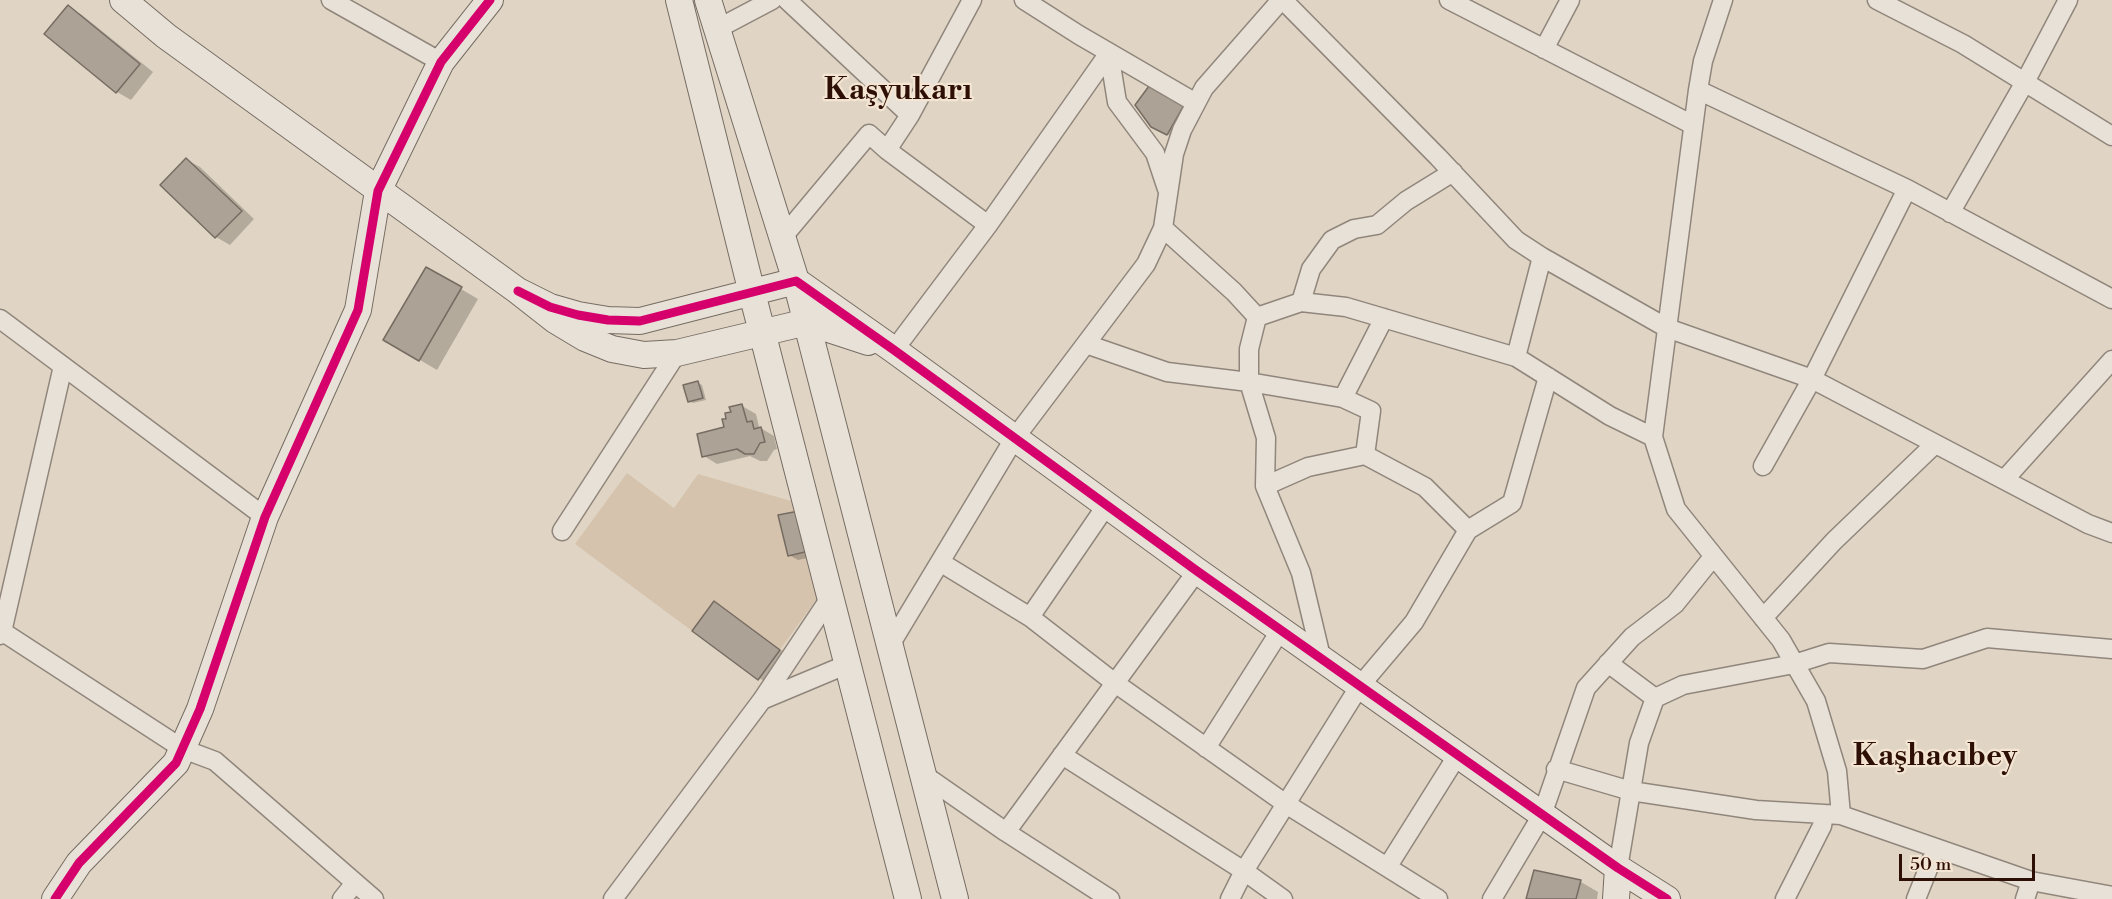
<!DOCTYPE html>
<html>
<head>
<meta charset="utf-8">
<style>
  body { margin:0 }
  #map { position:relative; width:2112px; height:899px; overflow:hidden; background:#e0d5c4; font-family:"Libre Bodoni",serif }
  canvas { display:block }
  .scale { position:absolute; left:1899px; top:854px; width:136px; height:27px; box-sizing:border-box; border:3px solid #2e0f05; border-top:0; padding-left:8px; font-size:18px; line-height:21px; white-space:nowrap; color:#2e0f05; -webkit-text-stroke:4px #f3e5d1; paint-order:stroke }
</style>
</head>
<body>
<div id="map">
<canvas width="2112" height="899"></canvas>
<div class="scale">50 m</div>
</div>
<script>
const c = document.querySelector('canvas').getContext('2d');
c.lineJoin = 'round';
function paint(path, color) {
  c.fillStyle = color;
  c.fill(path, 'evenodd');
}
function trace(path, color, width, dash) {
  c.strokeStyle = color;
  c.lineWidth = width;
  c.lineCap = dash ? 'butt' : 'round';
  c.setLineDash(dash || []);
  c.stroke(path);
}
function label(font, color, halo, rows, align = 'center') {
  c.font = font + ' "Libre Bodoni",serif';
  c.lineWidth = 4.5;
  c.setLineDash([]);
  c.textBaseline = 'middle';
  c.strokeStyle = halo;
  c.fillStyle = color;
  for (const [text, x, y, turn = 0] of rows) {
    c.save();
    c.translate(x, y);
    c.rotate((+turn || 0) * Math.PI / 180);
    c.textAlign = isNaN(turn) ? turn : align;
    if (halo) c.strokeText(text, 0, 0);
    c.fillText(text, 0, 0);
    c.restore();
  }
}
const green = new Path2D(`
  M627 473 674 508 698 474 798 503 819 596 758 680 575 544Z`);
const shadow = new Path2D(`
  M68 7 82 15 153 72 131 100 117 92 46 34Z
  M1170 94 1201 116 1185 144 1152 126Z
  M187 160 200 167 254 219 230 245 216 237 162 185Z
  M427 269 478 299 437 370 386 340Z
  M698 383 702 385 706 400 693 403 689 401Z
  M742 406 756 414 759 427 774 436 777 449 774 450 767 461H760L750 456 717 464 704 456 726 429 728 420 732 413Z
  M780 517 817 556 798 560 789 555Z
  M715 603 792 658 772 686 759 678Z
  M1536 872 1581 882 1598 892 1597 899H1528Z`);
const building = new Path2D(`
  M68 5 140 64 116 93 44 34Z
  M1152 82 1184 105 1167 135 1151 127 1135 105Z
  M186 158 242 211 215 238 160 185Z
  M426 267 462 287 419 361 383 340Z
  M698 381 703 398 688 402 683 385Z
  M742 404 747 422 752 421 754 429 761 427 765 442 760 443 754 454H745L737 449 702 457 697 434 724 427 722 419H726L725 413 731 412 729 407Z
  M799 511 809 551 788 556 778 515Z
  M714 601 780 650 758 680 692 631Z
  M1534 870 1581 880 1576 899H1526Z`);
const street = new Path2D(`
  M331 0 441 62
  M787 0 910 115
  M972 0 910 115 887 150 988 225
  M1024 0 1079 35 1196 103
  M1283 0 1438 157 1516 240 1542 257 1667 328 1812 379 2088 524 2112 533
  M1449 0 1693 125
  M1723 0 1703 61 1698 90 1653 437 1676 509 1781 640 1816 701 1837 771 1841 815
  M1877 0 1963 44 2112 136
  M717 29 772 0
  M1544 49 1570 0
  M1109 53 1117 102 1155 153 1167 189
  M1698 90 1907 189 2112 299
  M1950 213 2025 82 2068 0
  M1163 228 1234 292 1257 317 1249 349V382L1266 438 1265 486 1301 573 1322 661
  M782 238 869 134 887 150
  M1301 302 1311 269 1332 240 1354 229 1377 225 1406 201 1453 172
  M1257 317 1301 302 1346 307 1516 357 1610 416 1653 437
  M0 319 265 517
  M1086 344 1167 372 1249 382 1343 398 1371 411 1365 455
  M894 350 988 225 1109 53
  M1516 357 1542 257
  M1343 398 1384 318
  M1763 466 1812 379 1907 189
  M2004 480 2112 360
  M1265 486 1308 467 1365 455 1425 487 1468 530
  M562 531 677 353
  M940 562 1030 617 1115 683 1286 804 1438 899
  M830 598 762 700 848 664
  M1030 617 1106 506
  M1763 618 1834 541 1935 444
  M0 630 183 749 215 761 374 899
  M0 635 2 632 63 366
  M890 645 1014 439 1146 264 1163 228 1174 154 1182 130 1204 88 1281 0
  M1608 663 1655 698
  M1206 748 1280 631
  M1062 755 1244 871 1283 899
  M1556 769 1631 791 1756 810 1841 815 2031 881 2112 896
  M921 773 1006 832 1110 899
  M1006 832 1197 571
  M1388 866 1457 756
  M1618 868 1639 743 1655 698 1683 685 1794 664 1829 653 1923 659 1987 638 2112 649
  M342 899 355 883
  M613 899 762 700
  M1230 899 1244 871 1359 687 1414 622 1468 530 1512 503 1548 377
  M1492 899 1542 815 1586 688 1632 637 1675 604 1713 557
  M1785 899 1822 826 1824 814
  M1916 899 1936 849
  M2025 899 2031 881`);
const secondary = new Path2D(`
  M123 0 166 36 518 291 555 320 585 338 612 349 644 355 677 353 807 322 868 342
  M679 0 752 293 908 899
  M708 0 796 281 955 899
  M518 291 550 307 578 315 608 320 640 321 796 281 894 350 1197 571 1618 868 1667 899
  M55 899 79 863 176 763 200 709 265 517 358 310 378 191 441 62 490 0
  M1616 899 1618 868`);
const cycleway = new Path2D(`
  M518 291 550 307 578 315 608 320 640 321 796 281 894 350 1197 571 1618 868 1667 899
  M55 899 79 863 176 763 200 709 265 517 358 310 378 191 441 62 490 0`);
const districtNames = [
  ["Kaşyukarı",898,92],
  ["Kaşhacıbey",1935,758]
];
paint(green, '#d5c3ad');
paint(shadow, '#0003');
paint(building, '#aca296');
trace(building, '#776c62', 1.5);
trace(street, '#91867b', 21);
trace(secondary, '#776c62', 28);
trace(street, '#e7e1d8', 18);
trace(secondary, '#e7e1d8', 26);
trace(cycleway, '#d6006c', 9);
label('bold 30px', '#2e0f05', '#f3e5d1', districtNames);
</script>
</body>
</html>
